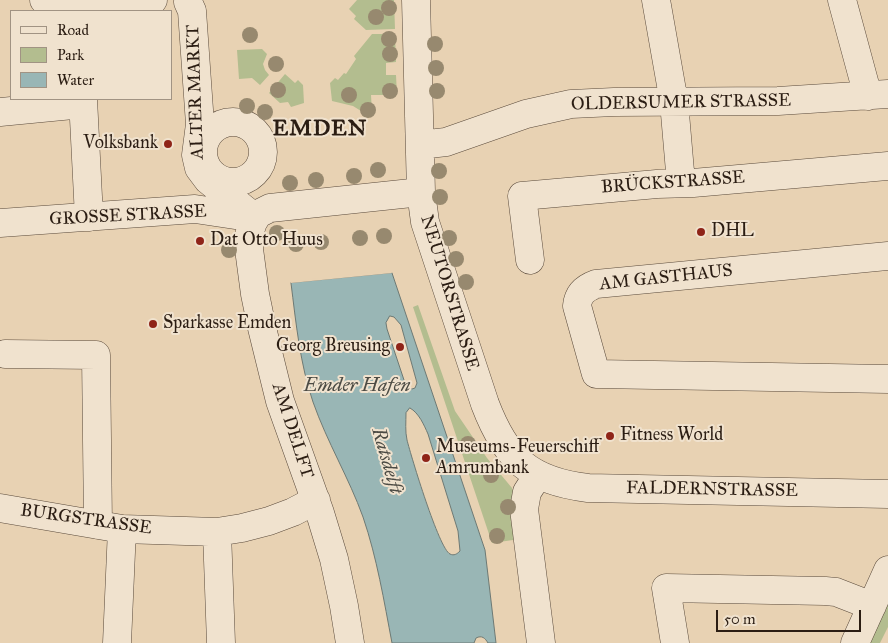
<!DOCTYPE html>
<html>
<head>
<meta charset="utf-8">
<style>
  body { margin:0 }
  #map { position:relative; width:888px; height:643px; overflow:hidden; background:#e8d2b3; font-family:"IM FELL Great Primer",serif }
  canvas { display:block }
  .legend { position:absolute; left:10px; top:10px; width:162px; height:90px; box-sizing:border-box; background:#f0e2ce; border:1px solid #a19383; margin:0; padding:6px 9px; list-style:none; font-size:15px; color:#2b1d13 }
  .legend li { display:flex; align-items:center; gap:10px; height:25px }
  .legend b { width:25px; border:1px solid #a19383 }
  .scale { position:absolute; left:716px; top:610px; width:145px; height:22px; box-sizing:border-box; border:2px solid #2b1d13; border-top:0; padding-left:6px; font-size:15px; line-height:18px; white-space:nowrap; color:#2b1d13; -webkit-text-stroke:4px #f0e2ce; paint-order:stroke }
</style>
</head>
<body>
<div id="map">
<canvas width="888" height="643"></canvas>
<ul class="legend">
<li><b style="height:6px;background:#f0e2ce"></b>Road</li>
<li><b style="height:14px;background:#b3bd8f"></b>Park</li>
<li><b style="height:14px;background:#99b6b5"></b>Water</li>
</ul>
<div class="scale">50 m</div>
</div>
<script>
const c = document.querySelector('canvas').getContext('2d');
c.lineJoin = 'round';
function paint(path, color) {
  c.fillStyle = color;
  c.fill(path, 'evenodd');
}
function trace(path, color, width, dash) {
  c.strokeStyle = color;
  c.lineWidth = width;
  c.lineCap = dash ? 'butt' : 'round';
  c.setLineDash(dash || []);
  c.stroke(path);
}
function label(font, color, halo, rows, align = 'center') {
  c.font = font + ' "IM FELL Great Primer",serif';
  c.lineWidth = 4;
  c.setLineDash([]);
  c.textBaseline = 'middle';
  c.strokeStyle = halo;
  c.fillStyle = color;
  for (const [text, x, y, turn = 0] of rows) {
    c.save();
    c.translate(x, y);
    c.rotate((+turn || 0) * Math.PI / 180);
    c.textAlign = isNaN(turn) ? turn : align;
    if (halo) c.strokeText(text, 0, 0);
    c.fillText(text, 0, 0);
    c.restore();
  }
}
const green = new Path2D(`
  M357 0H394L395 29 366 30 354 19 356 16 349 9Z
  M372 34H395L396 62 386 63V75H396L397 95H371L372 113 369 116 353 106 332 101 330 83 335 78 338 80 344 73 346 74 356 59 354 56Z
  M262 49 267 54 263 64 265 70 269 75 260 85 252 78 239 79 237 50Z
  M285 74 295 83 298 80 303 85 304 103 291 107 288 102 280 103 269 93Z
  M418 305 455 411 487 458 512 488 514 493 520 539 492 543 413 307Z
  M888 593V627L880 643H865Z`);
const water = new Path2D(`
  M392 273 485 550 496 643H488C485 638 482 635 476 638L474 643H392C384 601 377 558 363 517 349 478 327 442 313 402 300 364 296 323 291 283ZM390 316 394 317 401 325 417 383 415 388 412 389 406 386 387 329 386 323ZM410 408C419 413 424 425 428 434L458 531 460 551C457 554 454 556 450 554 439 549 411 456 407 440 405 431 406 422 406 413Z`);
const pier = new Path2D(`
  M391 270 392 273 291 283V281Z`);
const minor = new Path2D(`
  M44 0 47 3 54 5 153 0
  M416 0 421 192 425 222 485 404C506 459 529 481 588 488L888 494
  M656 0 674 102 681 183
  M842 0 868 96
  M188 2 192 11 200 124 196 155 199 168 208 180 254 217
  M83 99 89 217
  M0 112 83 104
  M203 152a30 30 0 1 1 60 0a30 30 0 1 1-60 0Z
  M420 145 446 142 526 114 571 104 614 102 778 101 888 94
  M0 223 195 209 255 218
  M888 256 596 284C585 288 578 294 577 306L596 374 888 379
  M530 260 522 196 657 184 693 183 888 166
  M5 354 96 355 98 525
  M538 475 527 492 524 509 541 643
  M0 508 122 529 217 532 242 528 269 521 293 512 316 500
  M217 532 221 643
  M117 643 122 529
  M350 643 344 606 334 559 320 513 280 401 262 328 255 294 249 249 250 231 253 222 258 214 270 208 421 192
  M675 643 666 588 825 591 836 592 872 606
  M855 643 888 570`);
const trees = [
  [389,8],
  [376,17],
  [250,35],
  [389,39],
  [435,44],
  [390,54],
  [276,64],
  [436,68],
  [278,90],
  [390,91],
  [437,91],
  [349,95],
  [247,106],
  [368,110],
  [265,112],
  [378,170],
  [439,171],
  [354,176],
  [316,180],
  [290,183],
  [440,197],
  [277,233],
  [384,236],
  [360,238],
  [449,238],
  [321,242],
  [296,244],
  [229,250],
  [456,259],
  [466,282],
  [468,444],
  [491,475],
  [508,507],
  [497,536]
];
const markers = [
  [168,144,5,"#8f2418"],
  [701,232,5,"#8f2418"],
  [200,241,5,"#8f2418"],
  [153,324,5,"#8f2418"],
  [400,347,5,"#8f2418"],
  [610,436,5,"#8f2418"],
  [426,458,5,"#8f2418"]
];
const streetNames = [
  ["ALTER MARKT",196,92,-92],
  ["OLDERSUMER STRASSE",681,103,-1],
  ["BRÜCKSTRASSE",673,183,-4],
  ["GROSSE STRASSE",128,216,-3],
  ["AM GASTHAUS",666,278,-6],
  ["NEUTORSTRASSE",449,293,73],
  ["AM DELFT",292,431,72],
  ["FALDERNSTRASSE",712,490,1],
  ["BURGSTRASSE",86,520,8]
];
const poiNames = [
  ["Volksbank",158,144,"right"],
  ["DHL",711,232],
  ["Dat Otto Huus",210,241],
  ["Sparkasse Emden",163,324],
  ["Georg Breusing",390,347,"right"],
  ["Fitness World",620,436],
  ["Museums-Feuerschiff",436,448],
  ["Amrumbank",436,469]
];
const waterNames = [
  ["Emder Hafen",357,386],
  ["Ratsdelft",386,461,74]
];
const districtNames = [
  ["EMDEN",320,130]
];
paint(green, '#b3bd8f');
paint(water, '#99b6b5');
trace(water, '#6d7974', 1);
paint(pier, '#e8d2b3');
trace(minor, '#5a4a3b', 29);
trace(minor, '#f0e2ce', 28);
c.fillStyle = '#97896f';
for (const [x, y] of trees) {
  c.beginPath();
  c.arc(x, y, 8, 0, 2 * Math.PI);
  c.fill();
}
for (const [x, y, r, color] of markers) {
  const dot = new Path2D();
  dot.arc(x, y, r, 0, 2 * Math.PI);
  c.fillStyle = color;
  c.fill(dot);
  trace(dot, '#f0e2ce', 2);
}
label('18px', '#2b1d13', '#f0e2ce', streetNames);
label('18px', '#2b1d13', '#f0e2ce', poiNames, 'left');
label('italic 19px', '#4c4b44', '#f0e2ce', waterNames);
c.letterSpacing = '1px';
label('bold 22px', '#2b1d13', '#f0e2ce', districtNames);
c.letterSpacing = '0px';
</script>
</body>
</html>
